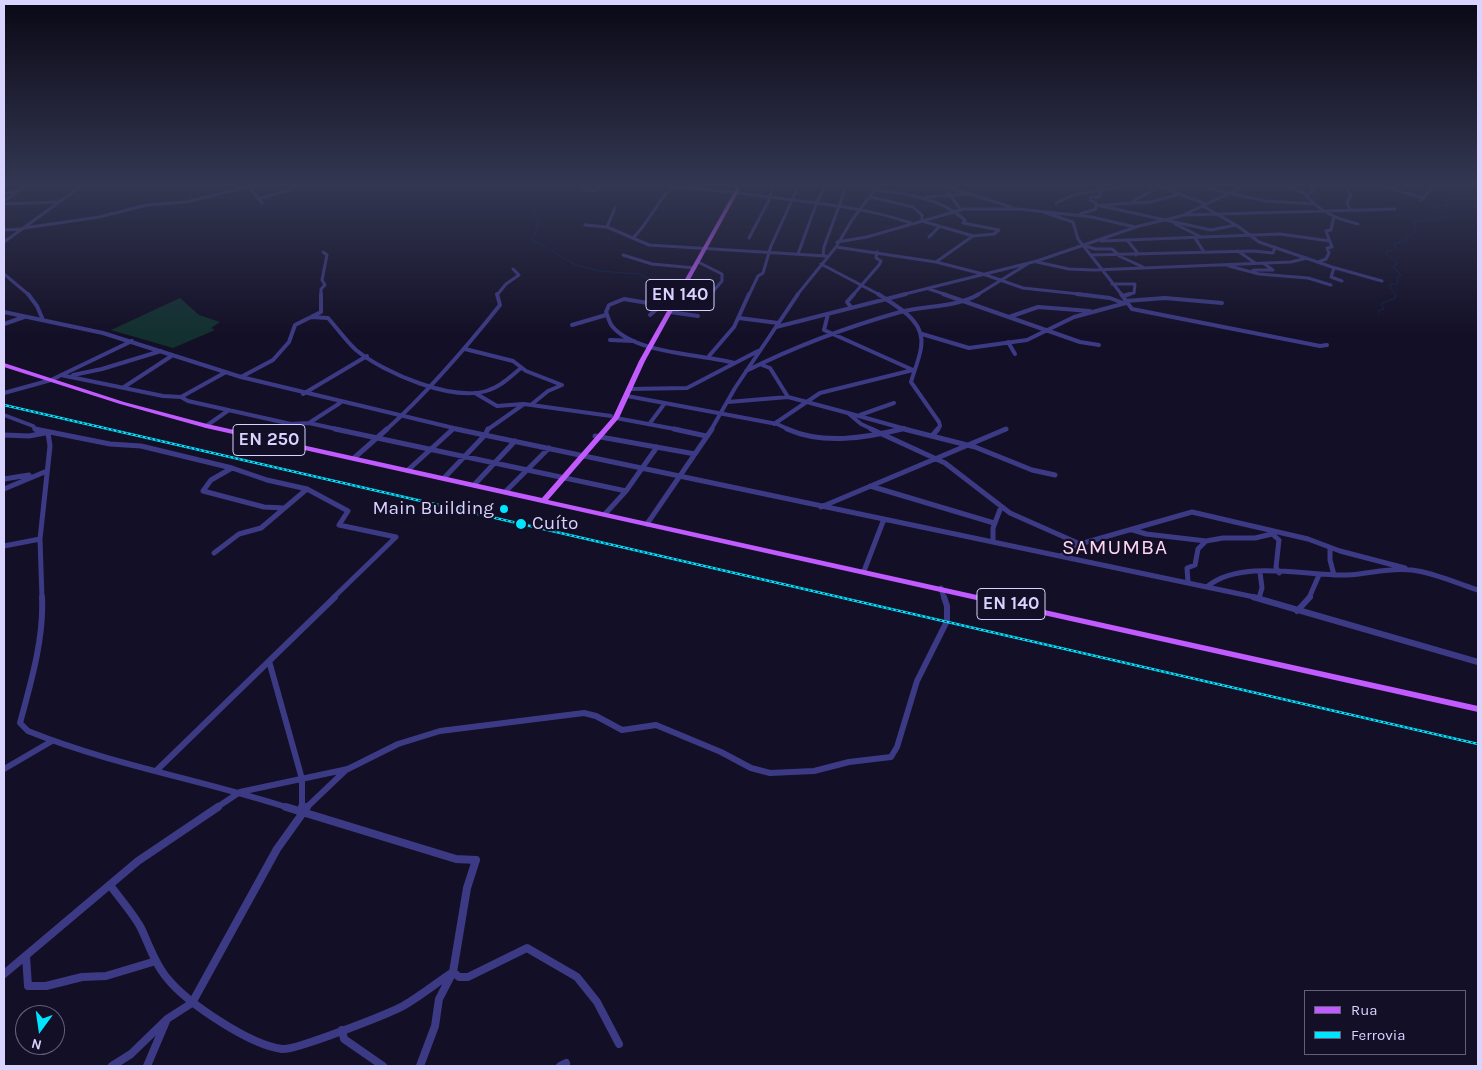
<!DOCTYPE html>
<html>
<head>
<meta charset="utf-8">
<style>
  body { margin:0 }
  #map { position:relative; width:1482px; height:1070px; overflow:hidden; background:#130f26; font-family:Karla,sans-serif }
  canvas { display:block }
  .frame { position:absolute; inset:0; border:5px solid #d9d4ff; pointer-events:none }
  .legend { position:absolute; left:1304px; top:990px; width:162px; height:65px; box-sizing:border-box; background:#130f26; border:1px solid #625e7d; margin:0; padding:6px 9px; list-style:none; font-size:15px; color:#d9d4ff }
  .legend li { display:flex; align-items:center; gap:10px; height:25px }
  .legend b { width:25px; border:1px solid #625e7d }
  .north { position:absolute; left:15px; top:1005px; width:50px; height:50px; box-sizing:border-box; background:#130f26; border:1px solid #625e7d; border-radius:50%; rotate:194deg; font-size:14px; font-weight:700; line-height:20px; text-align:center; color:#d9d4ff }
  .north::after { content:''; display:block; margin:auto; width:18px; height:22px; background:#00e5ff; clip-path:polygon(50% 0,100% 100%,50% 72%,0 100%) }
</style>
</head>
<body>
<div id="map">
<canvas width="1482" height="1070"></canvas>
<div class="frame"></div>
<ul class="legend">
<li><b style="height:6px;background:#c25bff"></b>Rua</li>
<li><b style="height:6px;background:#00e5ff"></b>Ferrovia</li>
</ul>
<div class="north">N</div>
</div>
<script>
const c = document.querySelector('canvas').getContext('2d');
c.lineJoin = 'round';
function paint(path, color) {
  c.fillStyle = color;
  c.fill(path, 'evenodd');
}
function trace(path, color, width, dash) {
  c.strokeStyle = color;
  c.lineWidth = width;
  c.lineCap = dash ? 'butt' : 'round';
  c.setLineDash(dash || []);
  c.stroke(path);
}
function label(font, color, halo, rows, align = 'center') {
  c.font = font + ' Karla,sans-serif';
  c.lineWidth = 4.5;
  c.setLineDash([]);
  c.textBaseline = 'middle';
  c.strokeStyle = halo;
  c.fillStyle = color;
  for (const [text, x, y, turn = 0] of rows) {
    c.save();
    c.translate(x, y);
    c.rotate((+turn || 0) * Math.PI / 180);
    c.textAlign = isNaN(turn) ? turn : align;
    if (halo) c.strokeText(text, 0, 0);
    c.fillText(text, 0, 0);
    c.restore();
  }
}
const green = new Path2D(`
  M180 298 199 315 220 322 211 328 215 330 173 348 111 330Z`);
const stream = new Path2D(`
  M524 187 539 223 532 240 576 265 600 271 639 274 659 283 655 288
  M1379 313 1378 311 1384 309 1381 304 1395 298 1396 295 1389 285 1398 283 1397 277 1401 275 1393 267 1398 263 1386 254 1387 251 1394 250 1396 247 1394 244 1405 241 1403 239 1410 237 1416 228 1413 221 1448 218 1431 207 1446 205V201L1458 193 1478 196`);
const streetFar4 = new Path2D(`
  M249 187 262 203
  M674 187C711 189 747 194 784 199 827 204 870 209 911 223
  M944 187 961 210
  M948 187 1011 207
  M1162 187 1206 204
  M1203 187 1265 201 1314 204
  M1289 187 1307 194
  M1310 187 1314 191 1306 195C1320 212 1337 219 1358 224
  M1345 187 1351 195 1347 203 1350 210
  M1385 187 1424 198
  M580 189 591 191 601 187
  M876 190C908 194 940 198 965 220L963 223 999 230 994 234 973 236
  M4 194 16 191
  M871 197 913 207 922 215V221L973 236 936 262
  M926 197 968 194
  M258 199 293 189
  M1421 200 1433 187
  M4 201 24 187
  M1132 202 1158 187
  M1056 203 1076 194 1123 187
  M4 204 58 202
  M1097 205 1211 230 1236 225
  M1102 205 1151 202 1180 194
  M1203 206 1239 227 1259 242 1332 267 1382 281
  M615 208 607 227 649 245 826 256
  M1043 212 1073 222 1078 239 1122 295
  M1080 214 1096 209V203L1090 200V197H1099L1103 189
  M1183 215 1395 209
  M1175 224 1201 237
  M585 225 607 227
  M24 228 99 217 147 205 186 202 247 187
  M4 230 22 229
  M929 237 939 227
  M633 238C650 221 656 203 672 187
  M749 238 769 200 772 187
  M1195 238 1204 252
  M1127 240 1137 252 1136 255
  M1101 241 1280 234 1330 241
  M4 242 80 187
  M837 242 867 237 964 209H1019L1092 217 1135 227
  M1083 245 1095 249H1112L1120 256
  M836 247 936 262 983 274 1023 288 1088 295
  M1238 251 1255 263
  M798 254 817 202 825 187
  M623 255 652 264 695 268
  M1092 255 1253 251 1273 253 1275 247
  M823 256 824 247 846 187
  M1119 256 1143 267
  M698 262 722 274V281L710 295
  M1037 262 1069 269 1094 270 1291 262 1307 258
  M1318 262 1326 259 1329 253 1327 248 1332 247 1326 231 1331 230 1334 216
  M821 264 880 295
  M1229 266 1259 274 1308 278 1331 285
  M1334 268 1331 277 1342 281
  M1253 270H1273L1263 263
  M4 274 29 295
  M1112 284H1135L1134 293 1125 295
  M929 289 947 295
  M680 294 701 295
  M321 295V289L325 285 322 280 327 255 323 252
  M497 295 506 284 519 275 513 269
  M749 295 758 276 763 273 771 246 798 187
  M797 295 836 247 852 220 877 187
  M853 295 879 265 881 261 876 258 877 252
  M901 295 1037 261 1139 226 1181 216 1243 187
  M977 295 1029 263`);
const streetFar3 = new Path2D(`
  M28 294 37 306 43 320
  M683 294 710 296 711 294
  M878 294C898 307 926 321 921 348 919 360 914 371 911 382L939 422 940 426 937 430
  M943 294 1080 342 1099 345
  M1077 294 1110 298 1123 303
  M1121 294 1132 309 1320 346 1327 345
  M1123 296 1130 294
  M1125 301 1165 298 1222 303
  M672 307 624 299 609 305 606 312C608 316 609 322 612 326 635 354 701 354 734 363
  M851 307 847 302 854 294
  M4 312 103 333 241 377 462 430
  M670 312 698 316
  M828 314 824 330 913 370
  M650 315 660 306
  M311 317 328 318C337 328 346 341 356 350 384 373 454 403 489 390 502 386 511 376 521 368
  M1009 317 1038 307 1090 311
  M739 318 778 323
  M4 324 24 317
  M572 325 606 315
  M776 327 906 294
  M922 334 969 348 1027 340 1074 317 1126 303
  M610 340 634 341
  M1008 342 1015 354
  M465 349 513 361 526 371 562 385 548 391 532 404
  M709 356 734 327 749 294
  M762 365 770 368 788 397
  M746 371C796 346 847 327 900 312 926 305 956 308 979 294
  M61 375 163 396 181 397 188 401 291 424 309 423 341 430
  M73 375 102 369 161 351
  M241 377 273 360 289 342 295 325 321 312V294
  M124 387 173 355
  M630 389 687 388 758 351
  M4 393 51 380 132 341
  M475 393 497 406 523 404
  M303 394 367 356
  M627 396 777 424 790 430
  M181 397 226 372
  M728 402 788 397 848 413 861 424 874 430
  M848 413 909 430
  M4 415 33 426 36 430
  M860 415 894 403
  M616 418 680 430
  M309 423 340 403
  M650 423 665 403
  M774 424 820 393 913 370
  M206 426 229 410
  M283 430 291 424
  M386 430C428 392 465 349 500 305L497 294
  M452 430 454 428
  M487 430 524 404 611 416
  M711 430 735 388 798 294
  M897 430 904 428
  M1004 430 1006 429`);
const streetFar2 = new Path2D(`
  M35 429 110 444 141 446 232 468 267 480 307 489 348 511 339 525 396 537 333 598
  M335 429 626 491
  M456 429 1259 598
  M674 429 706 436
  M787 429C823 445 865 438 902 429
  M871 429 945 463 1010 513 1080 544
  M904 429 975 447 1032 470 1055 475
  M4 435 29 436 45 433
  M595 436 695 454
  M932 436 938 429
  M269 440 285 429
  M354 458 387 429
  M232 468 211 480 203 491 264 507 284 508
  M408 470 453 429
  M444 478 485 435 488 429
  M4 479 29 475
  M474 485 515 441
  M870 486 994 523
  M4 489 47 471
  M506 491 549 448
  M821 507 1006 429
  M605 514 626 491 657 447
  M647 524 712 429
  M1133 530 1146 534 1206 541
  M1270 532 1279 540 1276 567 1279 573
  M993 541V528L1001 507
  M4 546 40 539
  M1330 548V560L1334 575
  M214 553 239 534 261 528 307 489
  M1061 556 1080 544 1192 512 1308 539 1340 551 1405 568
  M864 571 884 519
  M1188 582 1187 568 1195 565 1198 549 1206 541 1223 538H1255L1272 534
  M1208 586C1242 559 1306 576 1347 575 1369 574 1389 567 1412 570 1435 573 1456 583 1478 590
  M941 588 944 598
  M42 598 40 539 50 446 48 433
  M1259 598 1262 588 1260 572
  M1309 598 1319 575`);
const streetFar1 = new Path2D(`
  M42 597C44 639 31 682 20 723L28 731C112 765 203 780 289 808
  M1253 597 1478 662
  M1297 611 1310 597
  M269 661 302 779V808
  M4 769 52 741
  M158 769 335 597
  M216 808 240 792 348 769 398 744 440 731 584 713 596 716 622 730 656 725 721 752 751 768 770 773 814 771 849 762 891 757 897 747 917 681 947 621V606L944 597
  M306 808 347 769`);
const street = new Path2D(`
  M286 807 456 859 476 860 467 888 453 972 439 999 435 1026 420 1066
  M302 807V812
  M110 885C120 899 133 913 141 928 149 945 155 964 167 978 187 1003 250 1045 282 1049 294 1051 388 1014 403 1006 419 997 435 984 450 974
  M26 956 28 986H46L82 977 106 976 156 961
  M453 972 459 977H468L527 948 577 977 597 1002 619 1044
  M4 974 138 861 218 807
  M342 1030 344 1039 383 1066
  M112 1066 131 1054 165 1021
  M147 1066 167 1019 192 1003 277 849 307 807
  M560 1066 566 1063`);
const primary = new Path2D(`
  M737 187H741L645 361 619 418 548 500 1478 706V712L206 428 120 404 4 367V363L124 402 207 424 542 498 613 417 639 361Z`);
const rail = new Path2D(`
  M4 405 1478 744`);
const markers = [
  [504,509,5,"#00e5ff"],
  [521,524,6,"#00e5ff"]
];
const shields = [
  [680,295,68],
  [269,440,72],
  [1011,604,68]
];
const shieldNames = [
  ["EN 140",680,295],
  ["EN 250",269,440],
  ["EN 140",1011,604]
];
const poiNames = [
  ["Main Building",494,509],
  ["Cuíto",532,524,"left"]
];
const quarterNames = [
  ["SAMUMBA",1115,548]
];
paint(green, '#12302f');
trace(stream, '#0c2248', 1);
trace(streetFar4, '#3d3a85', 3);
trace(streetFar3, '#3d3a85', 4);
trace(streetFar2, '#3d3a85', 5);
trace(streetFar1, '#3d3a85', 6);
trace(street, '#3d3a85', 8);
paint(primary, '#c25bff');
trace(rail, '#00e5ff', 2.5);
trace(rail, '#130f26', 1, [2.5]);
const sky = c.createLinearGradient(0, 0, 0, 337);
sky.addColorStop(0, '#0a0815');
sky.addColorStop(0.55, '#333752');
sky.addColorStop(1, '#33375200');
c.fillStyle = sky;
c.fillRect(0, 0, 1482, 337);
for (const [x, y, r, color] of markers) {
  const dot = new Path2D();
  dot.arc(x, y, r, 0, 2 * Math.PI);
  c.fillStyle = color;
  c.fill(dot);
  trace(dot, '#130f26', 2);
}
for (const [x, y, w] of shields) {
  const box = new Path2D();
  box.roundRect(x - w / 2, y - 15.5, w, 31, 4);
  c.fillStyle = '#130f26';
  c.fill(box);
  trace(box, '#d9d4ff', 1);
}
label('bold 18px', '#d9d4ff', null, shieldNames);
label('19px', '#d9d4ff', '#130f26', poiNames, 'right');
c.letterSpacing = '1px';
label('21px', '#ffd6f0', '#130f26', quarterNames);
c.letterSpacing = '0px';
</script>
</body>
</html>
